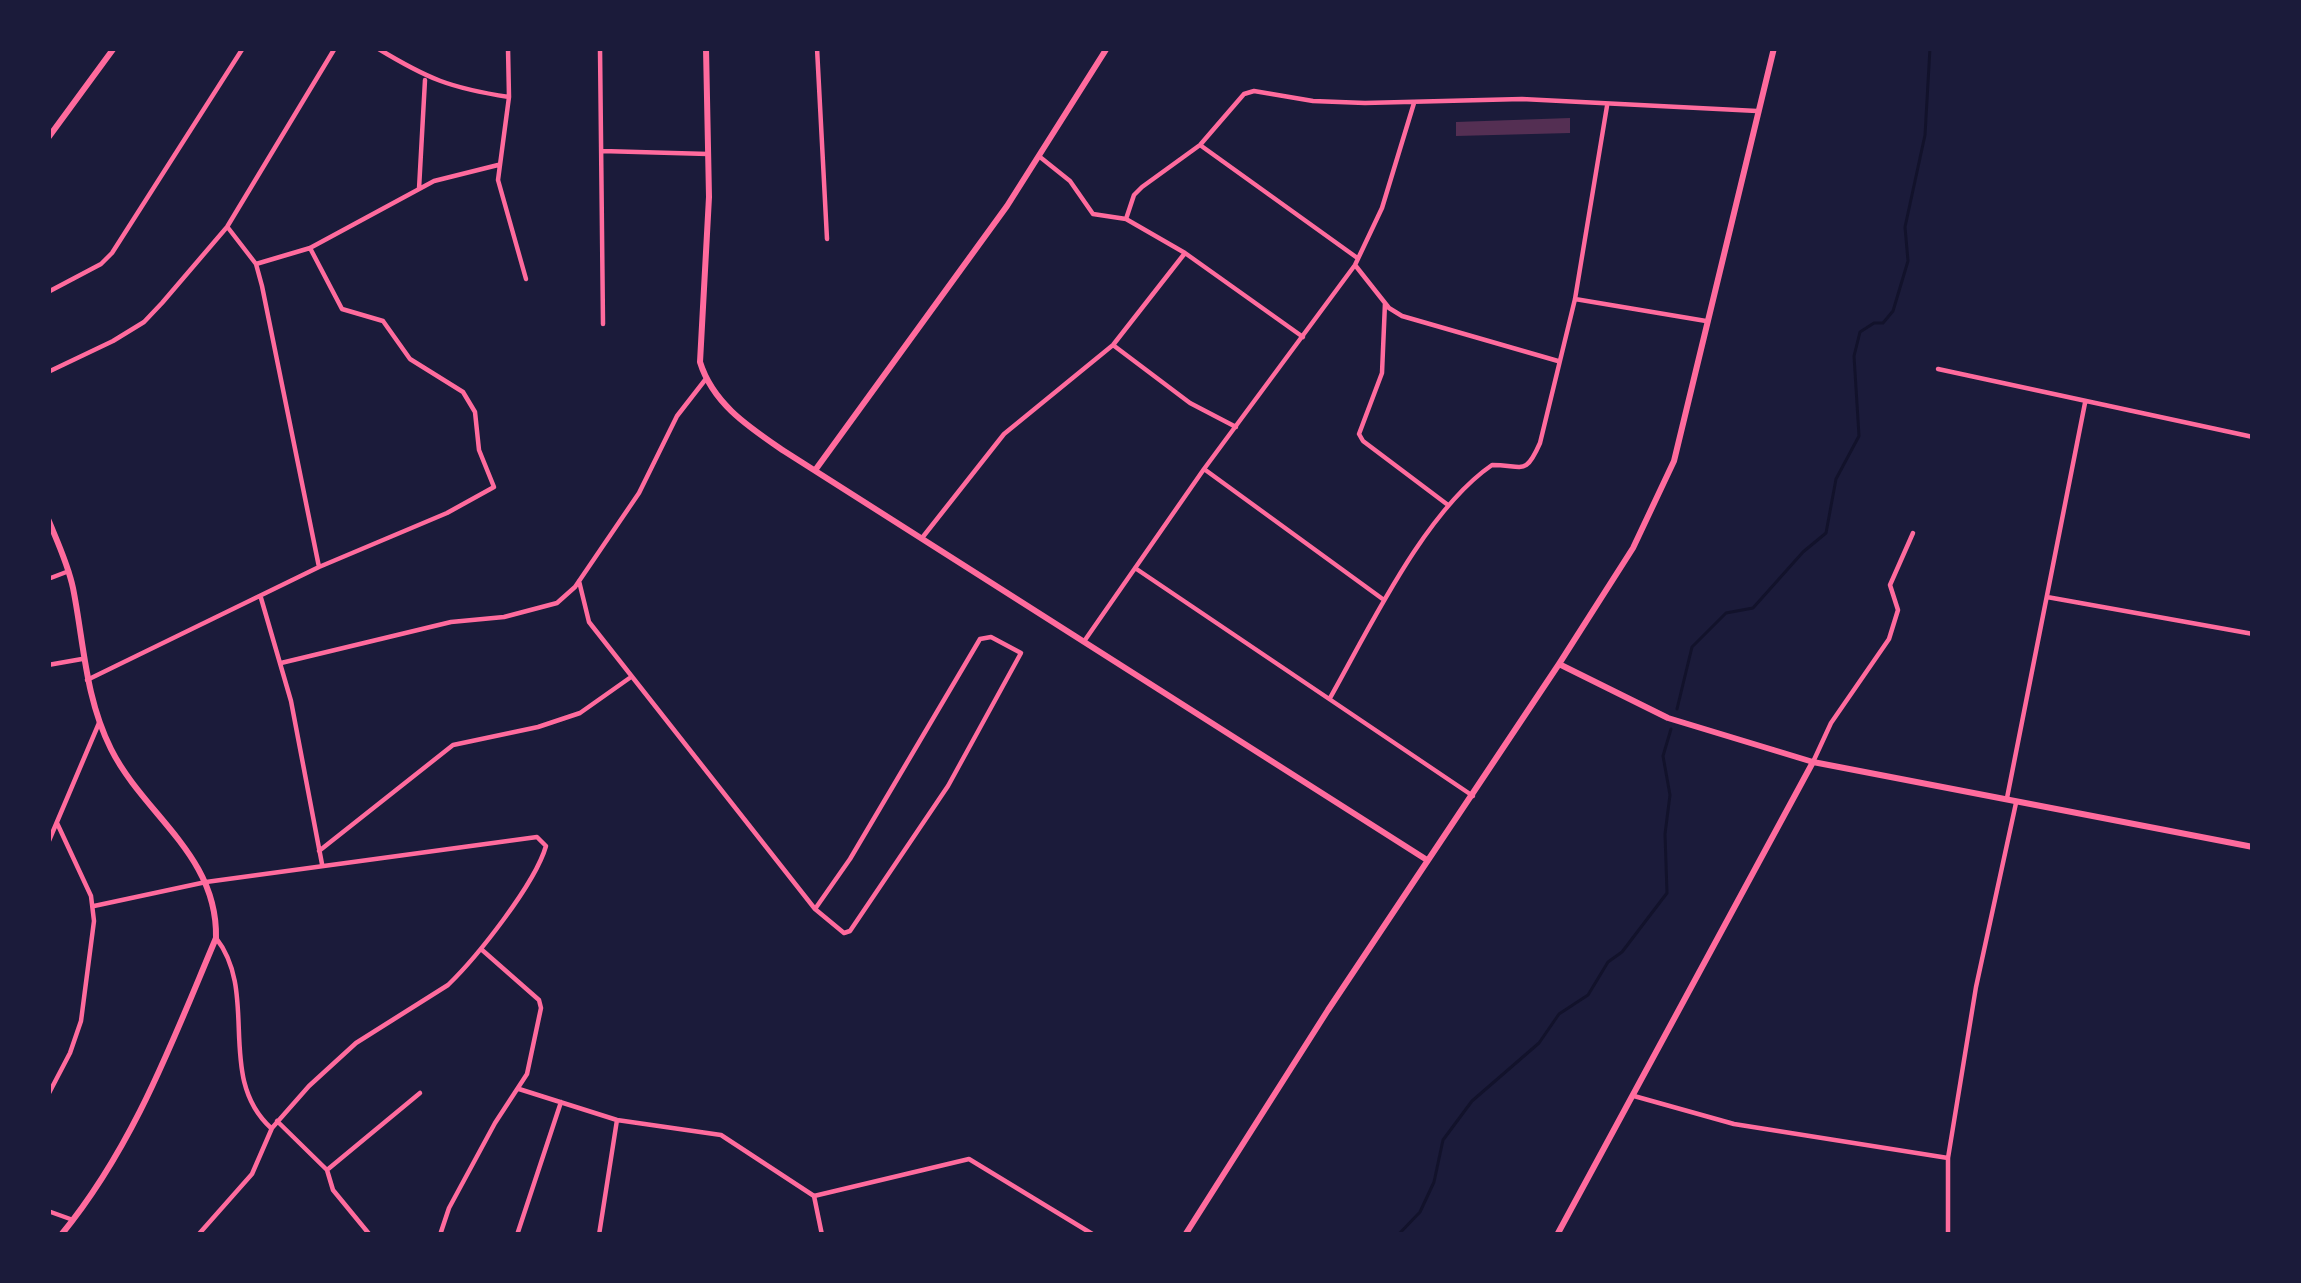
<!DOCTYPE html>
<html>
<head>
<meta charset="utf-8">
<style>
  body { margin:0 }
  #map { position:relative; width:2301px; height:1283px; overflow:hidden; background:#1b1b3a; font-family:"Exo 2",sans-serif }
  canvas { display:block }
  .frame { position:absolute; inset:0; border:51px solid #1b1b3a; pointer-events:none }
</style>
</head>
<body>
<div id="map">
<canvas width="2301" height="1283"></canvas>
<div class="frame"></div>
</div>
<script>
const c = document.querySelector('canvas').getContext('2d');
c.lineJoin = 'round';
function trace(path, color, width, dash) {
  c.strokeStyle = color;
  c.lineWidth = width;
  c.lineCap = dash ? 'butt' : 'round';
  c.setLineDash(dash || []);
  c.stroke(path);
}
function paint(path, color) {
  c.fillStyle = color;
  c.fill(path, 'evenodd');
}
const stream = new Path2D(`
  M1677 709 1692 647 1726 613 1753 608 1803 552 1826 533 1836 479 1859 436 1854 356 1860 332 1874 323H1883L1893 311 1908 261 1905 227 1925 135 1930 48
  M1398 1235 1420 1212 1434 1182 1443 1140 1472 1101 1539 1043 1559 1014 1588 995 1608 962 1622 952 1667 893 1665 834 1670 795 1663 756 1671 729`);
const building = new Path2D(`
  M1570 118V133L1456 136V122Z`);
const minor = new Path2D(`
  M377 48C428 79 450 88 509 97
  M508 48 509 97 498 180 526 279
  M600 48 603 324
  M817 48 827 239
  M1200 145 1356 257
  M602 151 708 154
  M1040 157 1070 181 1093 214 1126 219 1185 253 1303 337
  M419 189 425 80
  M1126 219 1134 195 1142 187 1200 145 1244 94 1254 91 1313 101 1365 103 1522 99 1757 111
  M229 229 256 264 262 286 319 567
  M256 264 310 248 434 181 498 165
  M1355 265 1389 308 1402 316 1558 361
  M48 292 101 264 112 253 243 48
  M1575 299 1706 321
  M1385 303 1382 373 1359 434 1363 441 1448 505
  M1113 345 1190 403 1236 427
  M1938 369 2253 437
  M48 372 113 341 144 322 162 303 227 227 335 48
  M1204 469 1384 600
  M922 538 1004 434 1113 345 1185 253
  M1135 568 1473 796
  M48 579 69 571
  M579 581 589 622 815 909 844 933 850 931 948 786 1021 653 991 637 980 639 850 859 815 909
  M2047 597 2253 634
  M261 598 291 701 322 864
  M1085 640 1204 469 1355 265 1382 208 1414 103
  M281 663 451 622 504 617 557 603 575 587 639 493 677 416 705 380
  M48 665 82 659
  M87 680 319 567 447 513 494 487 479 450 475 412 463 392 410 359 383 321 342 309 310 248
  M1330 698C1370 627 1425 511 1492 465 1523 465 1525 477 1540 443L1575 299 1607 106
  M1813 762 1831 723 1889 639 1898 610 1890 585 1913 533
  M2007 798 2085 403
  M48 843 99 723
  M319 851 453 745 538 727 580 713 631 677
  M94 906 206 882 537 837 546 846C535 884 477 957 448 985L356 1043 309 1086 272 1128 252 1174 198 1235
  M216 938C260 994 215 1077 271 1128
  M519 1089 617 1120 721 1135 814 1196 822 1235
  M48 1095 70 1053 81 1021 94 921 91 896 57 823
  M1634 1096 1734 1124 1948 1158
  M277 1121 327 1170 333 1190 370 1235
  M327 1170 420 1093
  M814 1196 969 1159 1094 1235
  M48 1211 73 1220
  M440 1235 449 1208 495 1123 527 1074 541 1008 539 1000 481 949
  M517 1235 561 1102
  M599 1235 617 1120
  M1948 1235V1158L1976 987 2016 803`);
const tertiary = new Path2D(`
  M706 48 709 197 700 362C713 404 749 427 784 451L1427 860
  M48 138 114 48
  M816 469 1007 206 1107 48
  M48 519C57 541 68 564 73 588 84 643 85 697 111 749 144 815 218 855 216 938 172 1042 134 1146 61 1235
  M1559 664 1668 718 1813 762 2253 847
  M1185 1235 1328 1010 1559 664 1633 548 1674 461 1774 48
  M1557 1235 1813 762`);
trace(stream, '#12122b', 3);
paint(building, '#542f53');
trace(minor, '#ff6b9d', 4.5);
trace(tertiary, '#ff6b9d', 6);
</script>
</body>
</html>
